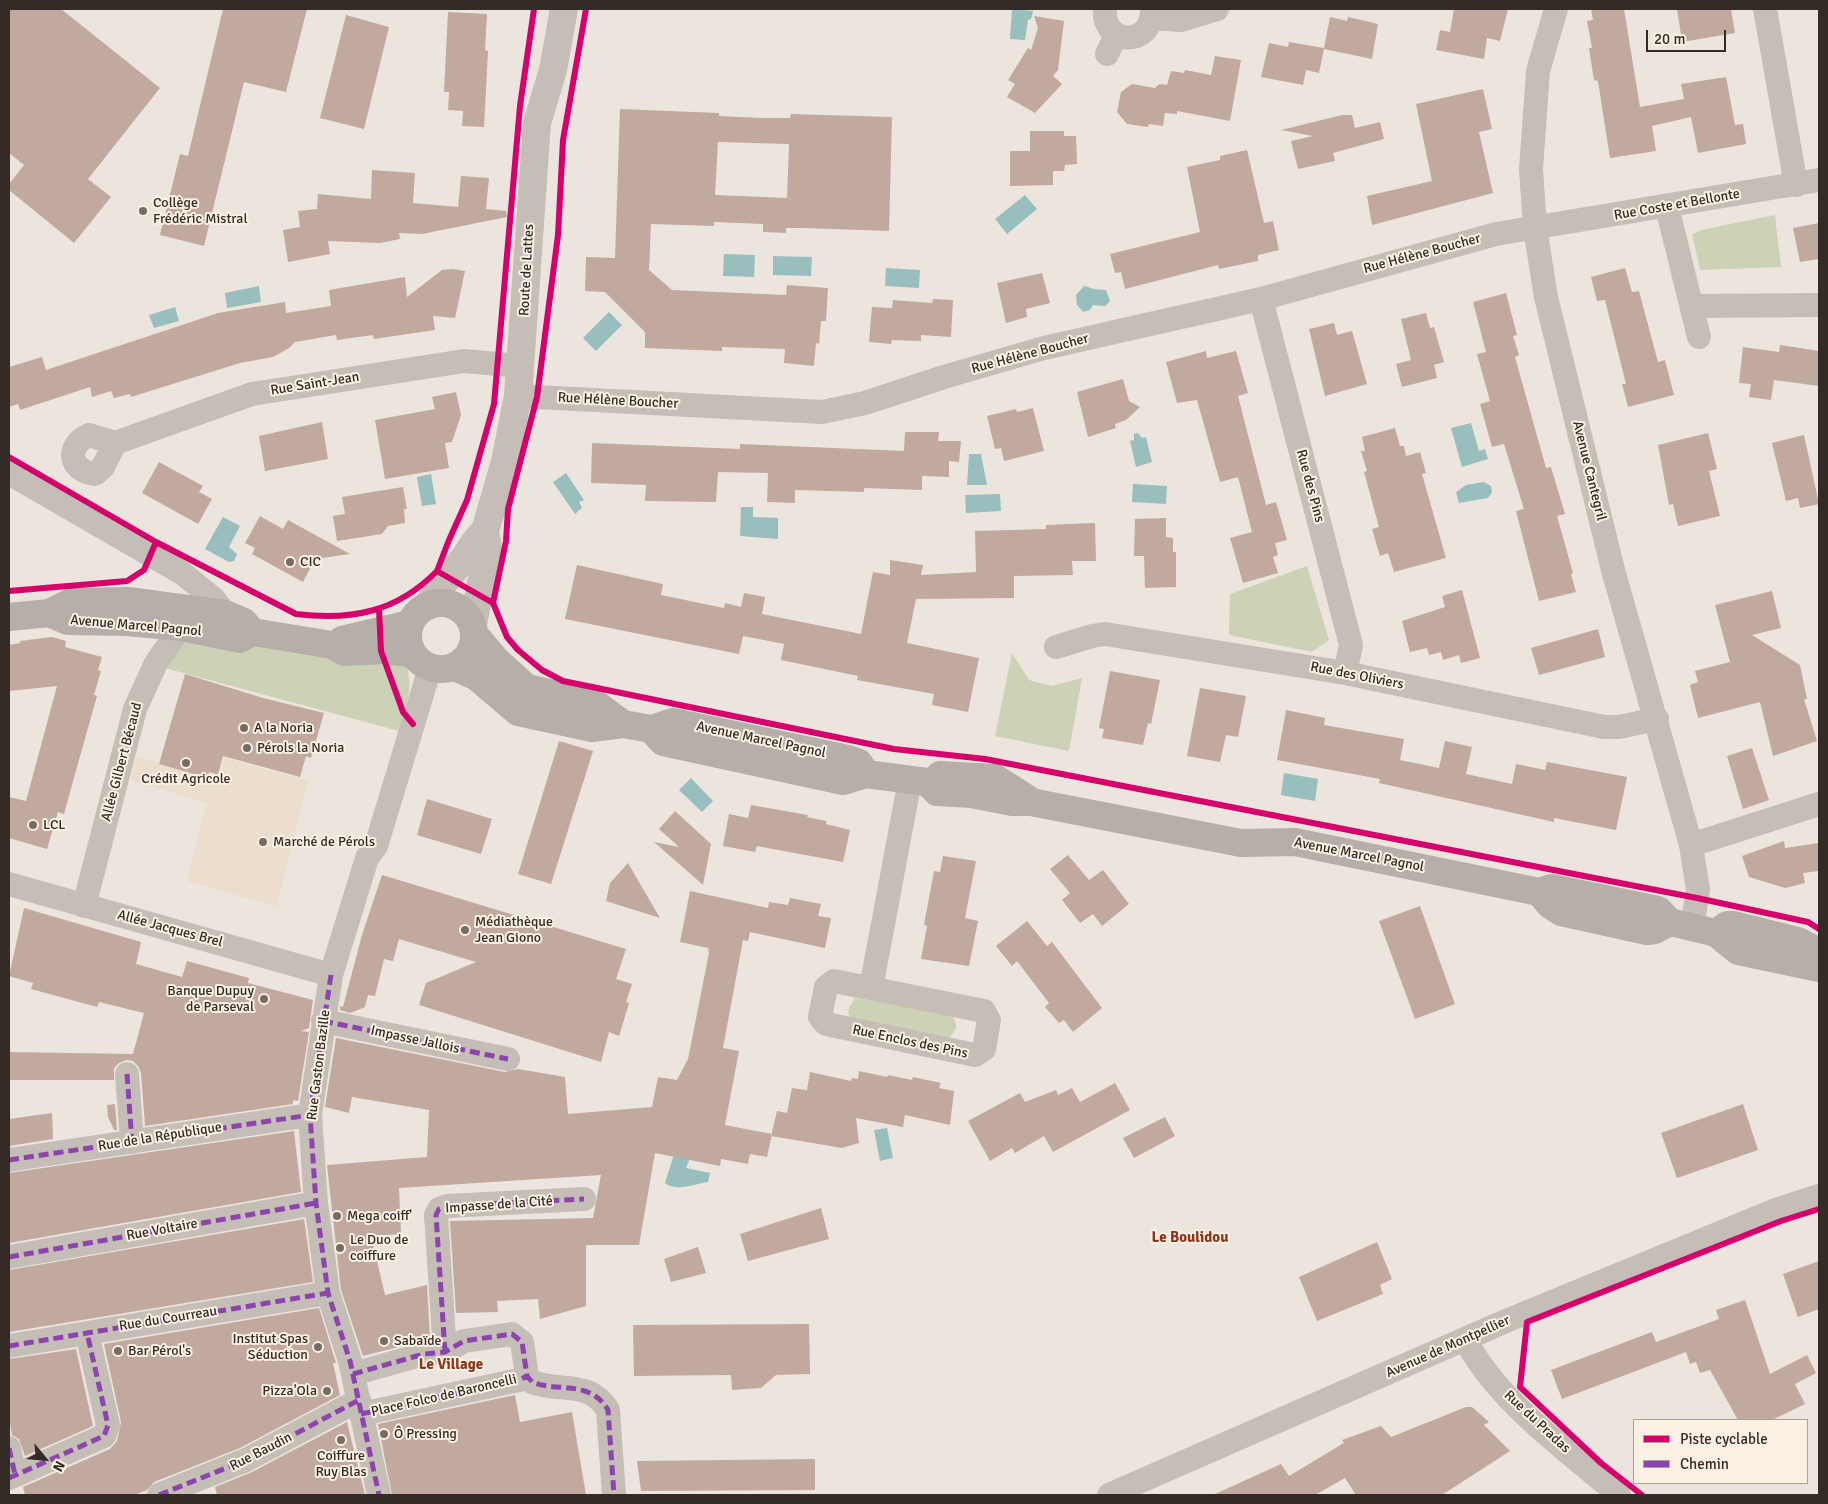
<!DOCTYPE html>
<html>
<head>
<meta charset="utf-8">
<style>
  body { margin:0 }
  #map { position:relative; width:1828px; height:1504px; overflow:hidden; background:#ece5de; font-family:Signika,sans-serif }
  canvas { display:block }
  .frame { position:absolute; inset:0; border:10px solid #352b26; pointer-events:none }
  .legend { position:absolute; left:1633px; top:1419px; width:175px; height:65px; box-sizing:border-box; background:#faf0e4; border:1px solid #aba198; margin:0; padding:6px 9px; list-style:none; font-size:15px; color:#352b26 }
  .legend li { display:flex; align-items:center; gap:10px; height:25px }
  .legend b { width:25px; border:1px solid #aba198 }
  .north { position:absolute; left:20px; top:1434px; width:50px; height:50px; -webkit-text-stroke:4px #faf0e4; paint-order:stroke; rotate:118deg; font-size:14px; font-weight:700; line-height:20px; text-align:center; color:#352b26 }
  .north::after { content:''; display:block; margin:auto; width:18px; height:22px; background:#352b26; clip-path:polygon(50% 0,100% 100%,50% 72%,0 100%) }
  .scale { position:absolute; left:1646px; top:30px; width:80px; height:22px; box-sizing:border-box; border:2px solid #352b26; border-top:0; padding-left:6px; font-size:15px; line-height:18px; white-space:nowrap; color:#352b26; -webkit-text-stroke:4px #faf0e4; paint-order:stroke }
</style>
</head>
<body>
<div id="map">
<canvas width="1828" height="1504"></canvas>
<div class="frame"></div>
<ul class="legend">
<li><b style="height:6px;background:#d6006c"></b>Piste cyclable</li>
<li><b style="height:6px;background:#8e44ad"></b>Chemin</li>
</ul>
<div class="north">N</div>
<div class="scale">20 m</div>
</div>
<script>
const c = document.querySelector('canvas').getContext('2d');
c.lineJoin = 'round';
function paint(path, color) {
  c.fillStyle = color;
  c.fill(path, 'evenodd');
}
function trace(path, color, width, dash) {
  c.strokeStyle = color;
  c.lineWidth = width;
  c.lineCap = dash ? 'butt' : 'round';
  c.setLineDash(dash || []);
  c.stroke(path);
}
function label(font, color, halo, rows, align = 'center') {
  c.font = font + ' Signika,sans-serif';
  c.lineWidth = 4;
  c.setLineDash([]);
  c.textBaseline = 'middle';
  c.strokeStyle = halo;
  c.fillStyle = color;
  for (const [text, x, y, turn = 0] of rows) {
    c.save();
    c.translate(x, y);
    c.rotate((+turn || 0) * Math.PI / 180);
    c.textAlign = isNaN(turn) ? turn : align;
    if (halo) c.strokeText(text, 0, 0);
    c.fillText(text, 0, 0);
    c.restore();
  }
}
const green = new Path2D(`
  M1775 215 1781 267 1700 270 1692 234 1701 230Z
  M1307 566 1329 640 1312 652 1229 635 1230 594Z
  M190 636 306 655 405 662C415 685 406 709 399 731L161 667Z
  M1012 653 1029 680 1051 686 1082 678 1069 751 995 736Z
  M855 998 952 1014 957 1027 948 1040 850 1020 848 1010Z`);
const plaza = new Path2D(`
  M137 756 208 779H219L224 758 308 781 277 907 187 881 206 803 130 780Z`);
const water = new Path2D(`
  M1012 9 1033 11 1031 19 1028 20 1025 40 1010 39Z
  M1025 195 1037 209 1007 234 995 219Z
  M724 254 755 255 754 277 723 276Z
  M773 256 812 257 811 276 773 275Z
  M886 268 920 270 919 288 885 286Z
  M259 286 261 302 227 308 225 293Z
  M1084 286 1094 289 1106 290 1110 301 1105 306 1093 305 1090 310 1083 312 1077 305 1076 295Z
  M175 307 179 321 154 328 149 315Z
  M609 312 622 325 596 351 583 338Z
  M1471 423 1479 451 1485 449 1488 459 1462 467 1451 428Z
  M1138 433 1142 438 1146 437 1152 462 1136 467 1130 441 1134 440V434Z
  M969 454H981L987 485H967Z
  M566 473 584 500 579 502 582 508 575 514 553 482Z
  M431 474 436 504 422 506 417 477Z
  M1484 482 1491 486 1492 492 1488 498 1459 503 1456 492 1466 485Z
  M1133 484 1167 486 1166 504 1132 502Z
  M1000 494 1001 511 966 513 965 495Z
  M741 507H753V517L778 518V539L740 536Z
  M223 517 240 526 229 547 237 554 234 561 229 562 205 549Z
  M1284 773 1318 779 1315 801 1281 795Z
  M691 778 713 801 702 812 679 790Z
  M887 1128 893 1158 880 1161 874 1130Z
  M674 1154 690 1158 686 1168 710 1173 708 1182C695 1184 676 1192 665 1183Z`);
const building = new Path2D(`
  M9 9H61L160 88 88 179 111 197 74 243 9 190V184L24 165 9 153Z
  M223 9H307L286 92 244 82 204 246 160 235 180 154 188 156Z
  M1454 9H1508L1500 41 1487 38 1484 59 1436 50 1440 30 1450 32Z
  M1591 9H1624L1640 107 1684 99 1681 84 1726 77 1735 125 1743 124 1746 144 1698 153 1691 117 1652 126 1656 151 1610 158 1598 81 1594 80 1589 48H1592L1587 21 1593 20Z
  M1677 9H1731L1735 33 1682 42Z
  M448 12 487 14 485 50 488 51 484 127 462 126 463 111 448 110 449 92H444Z
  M346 15 389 27 364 129 320 118Z
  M1034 16 1064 21 1058 70 1053 76 1062 84 1035 113 1007 97 1015 84 1008 80 1028 48 1031 50 1038 28Z
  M1330 17 1347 21 1348 17 1378 24 1372 59 1324 49 1319 73 1306 70 1303 85 1261 77 1269 43 1288 47 1289 42 1324 48Z
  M1215 56 1241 60 1230 121 1177 111V114L1165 113 1163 126 1149 124 1148 127 1127 124 1117 112 1121 92 1132 84 1155 88 1159 84 1167 85 1171 71 1184 73 1185 70 1211 75Z
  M1483 89 1492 129 1479 132 1493 193 1372 225 1367 196 1432 181 1416 104Z
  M620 109 719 113V116L762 118H790L791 114 892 117 889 231 804 228H786V233L763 232V224L714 222V226L651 224 649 270 672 290 786 295 787 285 828 288 826 321H821L819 344 816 343 814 366 784 363 785 349 722 347V351L645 348V332L605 292 585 291 586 257 615 258ZM718 142 789 144 787 198 715 195Z
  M1342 115H1352L1355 128 1380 122 1384 139 1333 153 1335 161 1298 169 1291 141 1313 136 1281 130Z
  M1030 131H1064V136H1076L1077 164 1065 165 1064 171H1053V185L1010 186V151H1030Z
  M1247 150 1264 223 1273 221 1279 250 1258 255V261L1219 269 1218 265 1125 289 1121 272 1115 273 1110 254 1200 232 1187 167 1220 160V156Z
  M372 170 415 173 413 203 458 207 461 176 489 178 486 209 506 211 507 217 422 234 399 233 400 239 380 243 328 241 330 254 288 262 283 230 300 227 298 211 317 209 318 194 371 199Z
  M1819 223V259L1800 262 1793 228Z
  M1625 268 1632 292 1639 291 1658 362 1665 360 1674 395 1628 407 1622 384H1626L1605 300 1597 301 1591 277Z
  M452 269 465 271 455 318 433 316 435 330 374 339 373 335 337 340 336 335 295 342 289 348 273 357 240 363 131 397 130 394 114 398 111 391 92 397 90 387 20 410 18 404 9 407V367L42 357 46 370 218 313 285 302 286 313 331 306 329 290 405 277 407 297 442 270Z
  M1042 273 1050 303 1026 309 1027 317 1006 323 997 283Z
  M1506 293 1517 335 1513 336 1519 355 1515 357 1546 468 1551 467 1565 514 1557 516 1573 573 1571 574 1576 592 1539 601 1516 511 1524 509 1504 444 1492 447 1480 404 1490 401 1477 354 1486 352 1473 302Z
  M933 299 953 300 951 337 921 335V341L892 340 891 344 869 342 872 307 892 308 893 300 932 303Z
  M1426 313 1430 328 1434 327 1444 362 1434 365 1437 378 1402 387 1396 364 1411 360 1401 319Z
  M1334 323 1337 335 1352 331 1367 384 1325 396 1309 329Z
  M1780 345 1819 351V386L1774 380 1771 400 1749 397 1751 384 1739 383 1743 347 1779 352Z
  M1206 351 1207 358 1236 351 1248 393 1238 396 1266 505 1276 502 1287 540 1275 543 1278 555 1273 557 1278 573 1243 583 1230 538 1252 532 1238 477 1220 482 1197 400 1177 403 1166 362Z
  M1123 379 1129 401 1140 407 1126 420 1115 424 1116 428 1088 437 1077 392Z
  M456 392 461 415 452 442 445 443 449 468 385 479 375 420 435 409 432 397Z
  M1033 408 1044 451 1004 461 1001 448 995 449 987 416 1016 409 1017 412Z
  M322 422 328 459 265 471 259 436Z
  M1395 428 1400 446H1404L1406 456 1420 452 1426 473 1422 474 1446 558 1394 572 1388 553 1380 556 1372 529 1379 527 1364 472 1367 471 1361 451H1365L1362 437Z
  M905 432H939L938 441H961L959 462 949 461V477L922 476V490L864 488V492L795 490V503L767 502 768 473 718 472 716 502 645 501 646 485 591 483 592 443 740 449V444L904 451Z
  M1708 433 1717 469 1709 471 1720 516 1678 526 1673 504 1669 505 1658 445Z
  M1804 435 1819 504 1800 508 1798 498 1786 501 1772 443Z
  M159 462 203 486 199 492 212 499 198 524 142 493Z
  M403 487 407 509H404L405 523 388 526 382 534 337 541 333 516 345 514 342 497Z
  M260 516 283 529 288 520 350 554 315 559 303 582 252 554 255 548 245 543Z
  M1166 518V537L1173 538V552H1176V587L1145 588 1144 556H1134L1135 519Z
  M1095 523 1096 561H1072L1073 575 1014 576V598L916 599 907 643 979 658 968 712 932 705 934 694 857 680 858 676 781 660 784 644 743 636 739 654 565 619 577 565 663 584 661 595 724 608 725 603 741 607 744 593 765 597 762 614 861 634 873 572 890 575V560L923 565 921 575 976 572 975 531 1046 529V525Z
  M1462 590 1480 658 1461 663 1459 655 1443 660 1441 652 1429 655 1427 648 1410 652 1402 621 1445 607 1442 596Z
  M1772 591 1781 628 1752 635 1800 665 1807 699H1804L1817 741 1773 756 1760 702 1698 718 1690 685 1698 682 1695 671 1730 662 1715 605Z
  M1598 629 1605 657 1539 675 1531 648Z
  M52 637 66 641 65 647 102 657 98 670 101 671 94 695 97 696 77 767 64 814 58 812 47 849 9 838V797L26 801 57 686 9 691V645L20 643V641Z
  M1110 671 1160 680 1151 724 1148 723 1143 745 1102 738 1104 729 1099 728Z
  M185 674 263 698 324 713 311 758 306 756 300 777 223 756 218 775 209 772 208 778 159 764Z
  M1200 688 1246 696 1238 737 1226 735 1220 762 1187 756Z
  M1286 710 1325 718 1324 725 1404 739 1400 760 1439 768 1445 741 1472 747 1466 774 1512 784 1516 764 1545 770 1547 762 1627 777 1616 830 1554 818V822L1379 783 1380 779 1277 760Z
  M559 741 593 751 551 884 518 874Z
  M1752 748 1769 800 1743 809 1727 756Z
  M427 799 492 819 481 854 417 835Z
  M751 805 808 815 807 817 826 821V824L850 830 843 862 757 846 755 852 723 846 729 814 748 818Z
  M675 811 711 844 703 885 654 842 679 847 659 829Z
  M1784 841 1785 848 1819 843V871L1803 873 1805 883 1785 888 1749 877 1742 856Z
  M1068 855 1089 880 1103 870 1129 904 1102 926 1093 914 1080 923 1062 900 1070 893 1050 869Z
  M943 856 976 861 965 918 978 921 969 966 921 959 927 926 924 925 934 871 940 872Z
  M628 863 660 918 606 901 610 883Z
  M382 875 626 949 616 979 632 984 626 1002 629 1003 619 1036 609 1032 601 1062 419 1005 426 983 476 962 399 939 393 961 384 959 375 996 368 995 365 1007 350 1013 340 1010V1006L343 1007 362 935Z
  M690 891 768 908 769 902 788 905 790 898 821 904 818 916 831 918 825 948 750 932 748 941 743 940 723 1048 739 1051 725 1125 772 1134 767 1157 750 1154 748 1164 721 1159 720 1166 655 1153 639 1245H586V1306L540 1319 538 1299 497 1301 498 1312 456 1313 450 1221 593 1218 601 1175 399 1188 401 1234 371 1236 385 1295 427 1285 430 1339 363 1356 341 1290 327 1165 427 1157 429 1110 352 1097 349 1113 325 1107 336 1038 505 1072 518 1069 565 1077 568 1114 652 1107 658 1077 677 1080 688 1059 709 953 708 948 680 942Z
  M1420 906 1455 1004 1415 1019 1379 921Z
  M24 908 141 942 136 964 182 977 187 961 249 978 248 983 313 1000 309 1028 301 1031 309 1032 298 1101 293 1100V1104L145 1126 141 1073 138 1066 133 1061 126 1060 119 1063 114 1068V1080H9V1052L133 1054 144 1013 99 1002 97 1007 31 989 33 983 9 976Z
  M1027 921 1047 946 1052 942 1102 1008 1073 1032 1064 1020 1059 1023 1045 1007 1049 1003 1017 961 1012 966 996 946Z
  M859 1071 887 1077 888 1075 912 1080 913 1077 941 1083 939 1088 954 1091 950 1125 905 1115 903 1127 856 1118 859 1143 842 1148 771 1136 777 1111 787 1113 792 1088 807 1090 810 1072 851 1081 852 1078 858 1079Z
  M1115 1083 1130 1110 1053 1152 1044 1136 1015 1153 1012 1148 990 1161 968 1121 1020 1093 1025 1102 1056 1090 1058 1095 1072 1088 1080 1102Z
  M115 1104 117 1130H114L108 1117 107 1105Z
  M1743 1104 1758 1150 1677 1178 1661 1133Z
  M52 1113 53 1139 9 1146V1119Z
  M1165 1117 1175 1136 1134 1158 1123 1138Z
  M294 1131 301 1192 9 1243V1173Z
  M821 1208 829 1239 748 1261 740 1234Z
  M304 1219 313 1282 9 1332V1270Z
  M1377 1242 1392 1279 1380 1285 1383 1294 1317 1321 1299 1277Z
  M698 1247 706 1273 671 1282 664 1259Z
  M1819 1261V1309L1798 1317 1783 1274Z
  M1745 1300 1770 1374 1807 1355 1816 1373 1795 1384 1805 1404 1772 1420H1738L1710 1370 1700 1373 1696 1362 1690 1364 1686 1352 1562 1399 1551 1370 1652 1332 1656 1342 1719 1319 1716 1310Z
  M319 1308 336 1363H333L340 1395 240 1448 154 1482 147 1490 134 1495H25L23 1487 110 1449 117 1441 121 1422 104 1344Z
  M809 1324 810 1374 776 1375 761 1388 732 1390 731 1375 634 1376 633 1325Z
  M76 1349 93 1426 25 1456 19 1439 12 1435 9 1417V1359Z
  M515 1395 520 1422 572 1412 586 1495H392L378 1424Z
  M1466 1407H1472L1489 1422 1484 1425 1510 1451 1442 1495H1356L1345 1478 1315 1495H1213L1281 1464 1289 1476 1344 1443 1342 1440 1381 1426 1391 1437Z
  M347 1422 365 1495H217L215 1487 252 1472Z
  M815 1459V1490L641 1491 637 1461Z`);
const minor = new Path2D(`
  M1105 9C1102 46 1153 48 1152 9
  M1556 9 1538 71 1531 169 1535 228 1546 297 1613 570 1691 845 1698 890 1692 928
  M1765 9 1796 185
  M1152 18 1181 20 1217 9
  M1107 54 1116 35
  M1667 207 1699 337
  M1261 299 1351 645 1345 673
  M1693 306 1819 305
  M518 396 822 412 865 403 944 377 1044 348 1261 299 1496 234 1819 180
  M115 443 103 467 95 474C68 471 66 445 89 435L115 443 252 394 464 361 521 366
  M9 473 182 573 214 599 225 614
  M1056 647 1092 636 1105 634 1345 673 1604 727H1619L1657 719
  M1691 845 1819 804
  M9 884 331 975
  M84 906 135 709 156 663 181 627
  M834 981 984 1011 989 1020 984 1049 975 1055 826 1024 820 1017 826 987Z
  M871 988 910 780
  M323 1021 508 1059
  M127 1074 132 1142
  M9 1160 310 1115
  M9 1257 316 1203
  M1465 1339C1497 1401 1566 1449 1619 1495
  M9 1346 328 1293
  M445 1352 436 1215 439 1209 447 1206 584 1199
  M353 1374 424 1354 445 1352 464 1341 512 1334 522 1342 527 1376 532 1382C560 1393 589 1379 608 1410L614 1495
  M361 1414 519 1380 527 1376
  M9 1448 15 1475
  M9 1478 104 1436 108 1425 87 1333
  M159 1495 246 1460 359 1400
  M379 1495 350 1361 328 1293 316 1203 310 1115 331 975 367 858 376 846 430 668
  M1109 1495 1506 1321 1773 1211 1819 1196`);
const tertiary = new Path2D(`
  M428 605C439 588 451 574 464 558 471 548 475 539 485 531
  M473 624 488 548 485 531 505 462 518 396 537 123 553 70 564 9`);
const secondary = new Path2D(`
  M408 636a33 33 0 1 1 66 0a33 33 0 1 1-66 0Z
  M49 613 68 621 127 622 181 627 240 639 252 632 332 645 344 652 385 650 413 654
  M9 617 49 613 71 602 128 601 225 614 244 622 252 632
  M475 635 495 659 527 688 596 704 623 724
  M342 640 410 624
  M455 667 477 677 518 712 592 728 623 724 651 729 673 722 848 759 859 763 866 774
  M651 729 663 742 843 781 866 774 927 782 937 792 971 794 1012 802H1031L1241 843 1295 842 1539 892 1552 888 1658 910 1670 922 1716 933 1738 951 1819 968
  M940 775 995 778 1028 799
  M1539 892 1550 905 1561 912 1647 931 1655 930 1670 922
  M1716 933 1727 925H1734L1798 941 1819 952`);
const quiet = new Path2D(`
  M331 975 310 1115 316 1203 328 1293 350 1361 379 1495
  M323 1021 508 1059
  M127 1074 132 1142
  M9 1160 310 1115
  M9 1257 316 1203
  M9 1346 328 1293
  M445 1352 436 1215 439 1209 447 1206 584 1199
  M353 1374 424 1354 445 1352 464 1341 512 1334 522 1342 527 1376 532 1382C560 1393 589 1379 608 1410L614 1495
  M361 1414 519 1380 527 1376
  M9 1448 15 1475
  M9 1478 104 1436 108 1425 87 1333
  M159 1495 246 1460 359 1400`);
const cycleway = new Path2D(`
  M9 457 156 542
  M437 571 449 540 467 500 494 404 520 106 534 9
  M9 591 127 581 144 570 156 542 296 614C351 621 397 612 437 571L493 603 507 637 518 650 542 670 563 681 894 749 985 759 1697 898 1808 922 1819 929
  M493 603 506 541 508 509 537 397 558 235 563 140 586 9
  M379 609 381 651 403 712 413 724
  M1642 1495 1601 1463 1520 1387 1527 1322 1781 1221 1819 1209`);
const markers = [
  [143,211,5,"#756c66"],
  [290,562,5,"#756c66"],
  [244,728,5,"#756c66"],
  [247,748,5,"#756c66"],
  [186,763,5,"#756c66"],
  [33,825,5,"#756c66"],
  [263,842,5,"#756c66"],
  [465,930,5,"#756c66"],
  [264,999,5,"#756c66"],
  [337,1216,5,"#756c66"],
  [340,1248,5,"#756c66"],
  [384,1341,5,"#756c66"],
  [318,1347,5,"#756c66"],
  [118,1351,5,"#756c66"],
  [327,1391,5,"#756c66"],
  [384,1434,5,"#756c66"],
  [341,1440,5,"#756c66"]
];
const poiNames = [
  ["Collège",153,203],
  ["Frédéric Mistral",153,219],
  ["CIC",300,562],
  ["A la Noria",254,728],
  ["Pérols la Noria",257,748],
  ["Crédit Agricole",186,779,"center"],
  ["LCL",43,825],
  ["Marché de Pérols",273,842],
  ["Médiathèque",475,922],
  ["Jean Giono",475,938],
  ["Banque Dupuy",254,991,"right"],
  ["de Parseval",254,1007,"right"],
  ["Mega coiff'",347,1216],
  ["Le Duo de",350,1240],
  ["coiffure",350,1256],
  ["Institut Spas",308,1339,"right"],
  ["Séduction",308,1355,"right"],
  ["Sabaïde",394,1341],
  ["Bar Pérol's",128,1351],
  ["Pizza'Ola",317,1391,"right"],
  ["Ô Pressing",394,1434],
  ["Coiffure",341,1456,"center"],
  ["Ruy Blas",341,1472,"center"]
];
const streetNames = [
  ["Rue Coste et Bellonte",1677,205,-10],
  ["Rue Hélène Boucher",1422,254,-15],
  ["Route de Lattes",527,270,-87],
  ["Rue Hélène Boucher",1030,354,-15],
  ["Rue Saint-Jean",315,384,-9],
  ["Rue Hélène Boucher",618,401,3],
  ["Avenue Cantegril",1589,471,76],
  ["Rue des Pins",1310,486,75],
  ["Avenue Marcel Pagnol",136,626,5],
  ["Rue des Oliviers",1357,676,11],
  ["Avenue Marcel Pagnol",761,740,12],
  ["Allée Gilbert Bécaud",122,762,-75],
  ["Avenue Marcel Pagnol",1359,855,11],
  ["Allée Jacques Brel",170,929,15],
  ["Impasse Jallois",415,1040,12],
  ["Rue Enclos des Pins",910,1042,12],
  ["Rue Gaston Bazille",319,1065,-83],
  ["Rue de la République",160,1137,-9],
  ["Impasse de la Cité",499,1205,-4],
  ["Rue Voltaire",162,1230,-10],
  ["Rue du Courreau",168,1319,-9],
  ["Avenue de Montpellier",1448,1347,-24],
  ["Place Folco de Baroncelli",444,1396,-13],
  ["Rue du Pradas",1537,1422,43],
  ["Rue Baudin",261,1452,-27]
];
const neighbourhoodNames = [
  ["Le Boulidou",1190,1238],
  ["Le Village",451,1365]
];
paint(green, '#cdd2b7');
paint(plaza, '#ebdecc');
paint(water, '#99bebe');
paint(building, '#c1a99f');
trace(minor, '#c5beb7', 24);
trace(tertiary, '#c5beb7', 28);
trace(secondary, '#b6aea8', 28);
trace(quiet, '#8e44ad', 5, [10, 5]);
trace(cycleway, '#d6006c', 6);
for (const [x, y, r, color] of markers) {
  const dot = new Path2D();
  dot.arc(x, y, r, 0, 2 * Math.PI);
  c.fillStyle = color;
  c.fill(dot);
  trace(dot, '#faf0e4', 2);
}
label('14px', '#352b26', '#faf0e4', poiNames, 'left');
label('14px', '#352b26', '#faf0e4', streetNames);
label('bold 15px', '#88371b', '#faf0e4', neighbourhoodNames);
</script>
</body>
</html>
